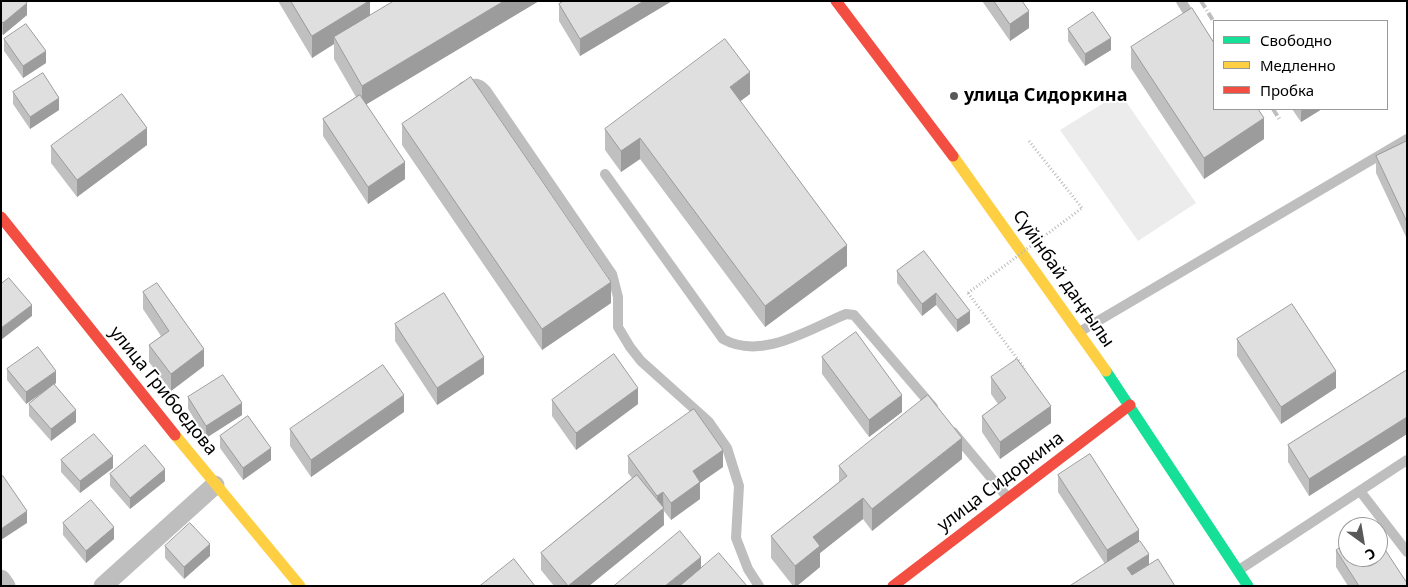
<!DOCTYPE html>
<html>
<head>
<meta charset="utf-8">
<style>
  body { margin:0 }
  #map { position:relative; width:1408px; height:587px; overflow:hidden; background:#fff; font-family:"Noto Sans",sans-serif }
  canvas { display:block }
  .frame { position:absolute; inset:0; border:2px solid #000; pointer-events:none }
  .legend { position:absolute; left:1213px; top:20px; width:175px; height:90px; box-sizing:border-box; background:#fff; border:1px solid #999; margin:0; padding:6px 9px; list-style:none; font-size:15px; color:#000 }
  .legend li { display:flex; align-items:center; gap:10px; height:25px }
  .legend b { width:25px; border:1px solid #999 }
  .north { position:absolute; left:1338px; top:517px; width:50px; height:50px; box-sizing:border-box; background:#fff; border:1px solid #999; border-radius:50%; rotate:148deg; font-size:14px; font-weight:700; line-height:20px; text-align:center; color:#000 }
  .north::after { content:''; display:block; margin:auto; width:18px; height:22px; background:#595959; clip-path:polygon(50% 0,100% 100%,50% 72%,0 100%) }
</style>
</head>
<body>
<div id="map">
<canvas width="1408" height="587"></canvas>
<div class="frame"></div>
<ul class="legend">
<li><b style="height:6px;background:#16e098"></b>Свободно</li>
<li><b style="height:6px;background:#ffcf43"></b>Медленно</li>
<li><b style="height:6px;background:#f24e42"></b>Пробка</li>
</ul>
<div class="north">С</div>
</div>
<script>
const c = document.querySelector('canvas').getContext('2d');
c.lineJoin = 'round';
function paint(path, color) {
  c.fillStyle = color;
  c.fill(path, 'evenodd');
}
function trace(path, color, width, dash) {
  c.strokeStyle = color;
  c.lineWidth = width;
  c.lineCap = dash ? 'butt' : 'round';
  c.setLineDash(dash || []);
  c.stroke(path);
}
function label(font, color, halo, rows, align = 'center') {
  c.font = font + ' "Noto Sans",sans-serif';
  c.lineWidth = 4;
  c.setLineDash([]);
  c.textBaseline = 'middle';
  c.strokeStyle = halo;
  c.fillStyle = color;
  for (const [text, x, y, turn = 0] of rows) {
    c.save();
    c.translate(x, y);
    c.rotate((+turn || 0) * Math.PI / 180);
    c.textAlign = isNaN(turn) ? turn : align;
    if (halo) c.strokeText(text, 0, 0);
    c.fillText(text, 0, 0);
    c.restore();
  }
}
const green = new Path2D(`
  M1120 93 1196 203 1138 241 1060 130Z`);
const path = new Path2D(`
  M1029 141 1082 208
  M968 293 1025 369`);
const lane = new Path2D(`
  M1181 1 1186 9
  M463 87C474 83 478 81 486 90L612 274 618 297V327L630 347 641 361 709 422 727 448 739 486 736 538 748 569 759 586
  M605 174 723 339C762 361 809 329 846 314L854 315 933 407
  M1081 331 1407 139
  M953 432 1008 498
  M1360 491 1407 552
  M1239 570 1407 460`);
const street = new Path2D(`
  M1 579 6 586
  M103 586 215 485`);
const fast = new Path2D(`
  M1106 371 1248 586`);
const slow = new Path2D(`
  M953 156 1106 371
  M175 435 300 586`);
const jam = new Path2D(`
  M836 1 953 156
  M1 217 175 435
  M893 586 1130 405`);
const rail = new Path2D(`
  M1201 1 1214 22
  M1273 109 1280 120`);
const pathBridge = new Path2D(`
  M968 293 1082 208`);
const wall = new Path2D(`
  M1 1 27 15 3 35 1 33Z
  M278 1H370V16L539 1 366 104 405 179 368 204 323 136V119L356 97 334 59V44L312 58Z
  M564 1H672L580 56 559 21V4Z
  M982 1H1022L1029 28 1010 41Z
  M1068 29 1111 50 1085 66 1068 41Z
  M4 39 46 63 23 78 4 51Z
  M1131 47 1264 139 1204 179 1131 68Z
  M13 92 59 110 30 129 13 104Z
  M750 94 740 101 847 266 765 327 640 159 621 172 605 150V129Z
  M1292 109H1322L1301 122Z
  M402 124 611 303 542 350 402 145Z
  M1407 141V239L1376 173V156Z
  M147 145 77 197 51 163V146Z
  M924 251 970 323 957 332 936 305 922 316 897 283V271Z
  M143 292 204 366 171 391 149 362V345L161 336 143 309Z
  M395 324 484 374 437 405 395 341Z
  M1237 339 1336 388 1281 424 1237 356Z
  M822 357 902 412 869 437 822 374Z
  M7 369 56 383 54 384 76 422 51 441 29 416V404L51 386 26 404 7 380Z
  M1407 370V434L1309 496 1288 462V445Z
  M991 377 1051 423 1000 459 982 432V416L998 404 991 394Z
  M188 397 242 415 206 438 188 409Z
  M552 400 638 404 576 450 552 416Z
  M404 412 311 477 290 446V429Z
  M220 436 271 460 243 480 220 448Z
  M628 456 723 467 700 483V499L671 520 664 511V525L589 586H554L541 570V553L632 478 628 473Z
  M962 459 872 531 863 519 820 553V567L797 586H793L771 558V536L839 482V466Z
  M61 460 113 468 80 493 61 472Z
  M110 474 165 481 130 509 110 486Z
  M1058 475 1139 542 1149 565 1105 564 1058 492Z
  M63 523 114 539 86 563 63 535Z
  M165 546 210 556 184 579 165 558Z
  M1336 550 1407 586H1348L1336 567Z`);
const shadedWall = new Path2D(`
  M369 1H370V22L334 37V44L312 58V36Z
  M504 1H539L362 107V86Z
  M644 1H672L580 56V39Z
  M27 3V15L3 35V23Z
  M1029 11V28L1010 41V24Z
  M1111 38V50L1085 66V54Z
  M46 51V63L23 78V66Z
  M750 72V94L730 109V87Z
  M59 98V110L30 129V117Z
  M1304 109H1322L1301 122V111Z
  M1264 118V139L1204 179V158Z
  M147 128V145L77 197V180Z
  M640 138V159L621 172V151Z
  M405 162V179L368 204V187Z
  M847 245V266L765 327V306Z
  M611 282V303L542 350V329Z
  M936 293V305L922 316V304Z
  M32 305V316L1 340V328Z
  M970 311V323L957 332V320Z
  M204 349V366L171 391V374Z
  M484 357V374L437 405V388Z
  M56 371V383L26 404V392Z
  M1336 371V388L1281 424V407Z
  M638 388V404L576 450V433Z
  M404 395V412L311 477V460Z
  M902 395V412L869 437V420Z
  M242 403V415L206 438V426Z
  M1051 406V423L1000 459V442Z
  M76 410V422L51 441V429Z
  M1407 417V434L1309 496V479Z
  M962 438V459L872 531V509Z
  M271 448V460L243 480V468Z
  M723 450V467L700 483V499L671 520V503L693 471Z
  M113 456V468L80 493V481Z
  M165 469V481L130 509V498Z
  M663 492 664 525 589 586H568L657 513V496Z
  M863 498V519L820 553V567L797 586H795V566L813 537Z
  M27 511V523L1 540V529Z
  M114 527V539L86 563V551Z
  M1139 530V547L1107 567V550Z
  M210 544V556L184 579V567Z
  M1149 554V571L1127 585V568Z
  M701 557V574L686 586H665Z`);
const building = new Path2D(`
  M1 1H26L27 3 3 23 1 21Z
  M291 1H369L312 36Z
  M394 1H504L362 86 334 37Z
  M564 1H644L580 39 559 4Z
  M994 1H1022L1029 11 1010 24Z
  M1192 8 1214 43V109H1258L1264 118 1204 158 1131 47Z
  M1093 12 1111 38 1085 54 1068 29Z
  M26 24 46 51 23 66 4 39Z
  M725 39 750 72 730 87 847 245 765 306 640 138 621 151 605 129Z
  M43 73 59 98 30 117 13 92Z
  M471 77 611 282 542 329 402 124Z
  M122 94 147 128 77 180 51 146Z
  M360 95 405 162 368 187 323 119Z
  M1407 141V222L1376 156Z
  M924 251 970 311 957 320 936 293 922 304 897 271Z
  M9 278 32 305 1 328V284Z
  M157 283 204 349 171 374 149 345 169 331 143 292Z
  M444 293 484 357 437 388 395 324Z
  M1292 304 1336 371 1281 407 1237 339Z
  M856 332 902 395 869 420 822 357Z
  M38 347 56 371 26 392 7 369Z
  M614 354 638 388 576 433 552 400Z
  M1017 359 1051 406 1000 442 982 416 1006 398 991 377Z
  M383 365 404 395 311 460 290 429Z
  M1407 370V417L1309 479 1288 445Z
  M223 375 242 403 206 426 188 397Z
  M54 384 76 410 51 429 29 404Z
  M928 395 962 438 872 509 863 498 813 537 820 546 795 566 771 536 847 476 839 466Z
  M694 409 723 450 693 471 700 482 671 503 663 492 657 496 628 456Z
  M248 416 271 448 243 468 220 436Z
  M94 434 113 456 80 481 61 460Z
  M145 445 165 469 130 498 110 474Z
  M1090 454 1139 530 1107 550 1058 475Z
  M637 475 664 508 568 586 541 553Z
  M3 476 27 511 1 529V477Z
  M91 500 114 527 86 551 63 523Z
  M190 523 210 544 184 567 165 546Z
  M680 531 701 557 665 586H614Z
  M1378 539 1407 583V586H1359L1336 550 1348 542V557H1378Z
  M1140 541 1149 554 1127 568 1132 575 1158 559 1175 586H1070Z
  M719 553 747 586H680Z
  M514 559 535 586H480Z`);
const markers = [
  [954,96,5,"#595959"]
];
const poiNames = [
  ["улица Сидоркина",964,96]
];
const streetNames = [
  ["Сүйінбай даңғылы",1063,279,55],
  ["улица Грибоедова",163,391,51],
  ["улица Сидоркина",1001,482,-37]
];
paint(green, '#ececec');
trace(path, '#b9b9b9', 3, [1, 2.5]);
trace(lane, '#bebebe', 10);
trace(street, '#bebebe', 19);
trace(fast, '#16e098', 11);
trace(slow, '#ffcf43', 11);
trace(jam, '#f24e42', 11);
trace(rail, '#bebebe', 4, [8, 2.5, 1, 2.5]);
trace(pathBridge, '#b9b9b9', 3, [1, 2.5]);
paint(wall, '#c0c0c0');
paint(shadedWall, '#9c9c9c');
paint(building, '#dfdfdf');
trace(building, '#9c9c9c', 1);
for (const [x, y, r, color] of markers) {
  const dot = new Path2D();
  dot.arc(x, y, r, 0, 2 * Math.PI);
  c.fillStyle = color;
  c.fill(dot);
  trace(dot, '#fff', 2);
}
label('bold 18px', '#000', '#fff', poiNames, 'left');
label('18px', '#000', '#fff', streetNames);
</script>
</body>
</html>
